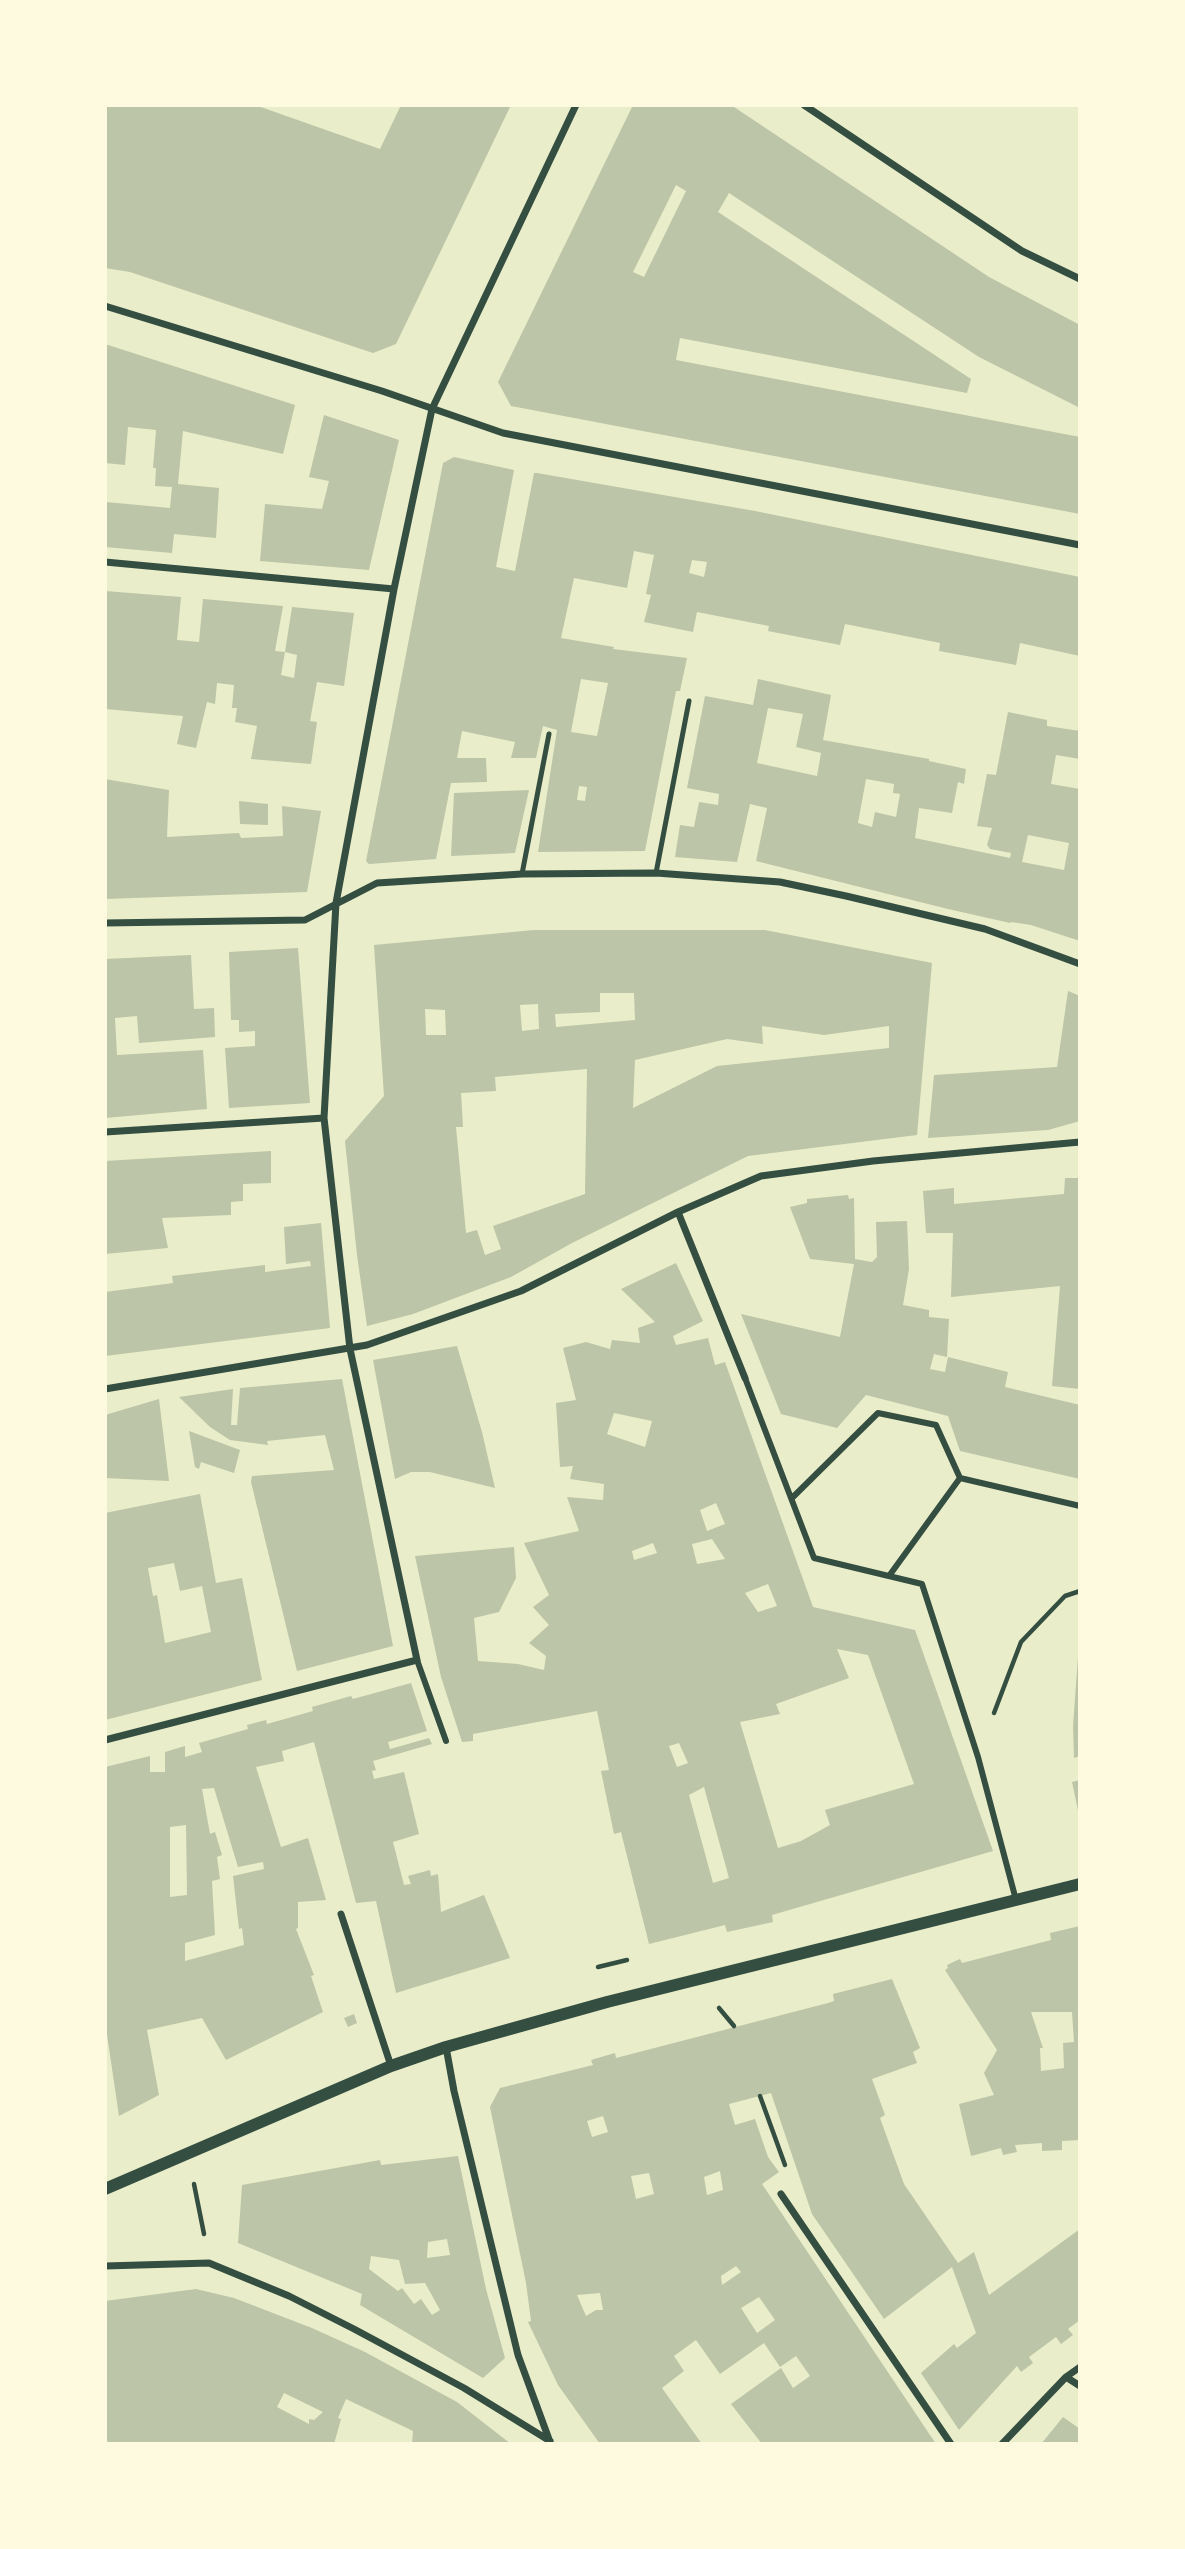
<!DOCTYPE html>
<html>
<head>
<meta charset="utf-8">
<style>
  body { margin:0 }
  #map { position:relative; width:1185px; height:2549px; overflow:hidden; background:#e9edc9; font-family:Quicksand,sans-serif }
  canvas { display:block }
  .frame { position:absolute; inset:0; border:107px solid #fefae0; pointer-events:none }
</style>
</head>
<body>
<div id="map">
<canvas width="1185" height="2549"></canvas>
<div class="frame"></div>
</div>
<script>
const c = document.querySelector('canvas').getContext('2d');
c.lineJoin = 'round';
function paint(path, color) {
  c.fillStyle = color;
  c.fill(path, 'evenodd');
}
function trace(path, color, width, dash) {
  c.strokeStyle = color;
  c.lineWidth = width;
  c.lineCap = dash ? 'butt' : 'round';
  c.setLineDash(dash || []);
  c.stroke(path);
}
const building = new Path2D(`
  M105 105H255L380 149 401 105H511L396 344 373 353 130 272 105 268Z
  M633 105H731L989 277 1080 325V408L979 357 729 193 718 212 971 379 967 393 680 338 676 360 1080 437V514L511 406 498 382ZM676 185 686 191 644 277 633 272Z
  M105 344 295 405 283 454 183 431 178 484 219 488 216 538 174 534 172 553 105 547 106 502 170 508 172 487 155 486 156 468H153L156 430 128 427 125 465 105 463Z
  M324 415 399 440 369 570 260 561 265 504 322 509 329 481 309 477Z
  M454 457 514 470 496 567 515 571 534 473H537L755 511 1080 577V656L1020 643 1016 665 939 651 940 643 845 624 840 645 768 631 769 626 697 612 693 632 644 622 651 595 646 594 654 555 634 551 627 588 574 578 561 638 614 647 613 649 687 658 680 691H676L645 851 538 852 557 730 543 726 536 758H511L515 742 462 731 457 758H486L487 782 451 783 436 859 369 864 366 861 367 856 443 463ZM692 560 707 562 704 577 689 573ZM581 679 608 683 597 736 571 732ZM579 786 587 787 585 801 577 800Z
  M105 591 181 597 177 640 199 642 203 599 283 606 275 651 285 652 281 675 294 678 297 655 285 652 292 607 354 613 344 686 317 682 310 721 317 722 311 764 251 759 257 726 235 722 237 708H232L234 685 217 683 215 704 207 702 196 748 177 744 183 716 105 709Z
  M758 679 831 695 823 740 929 759V761L966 769 964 784 958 782 952 813 919 808 915 838 1010 858 1011 853 990 849 987 845 992 828 977 826 987 774 996 775 1008 712 1047 720V726L1080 731V759L1056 755 1051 784 1080 789V941L1031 925 1011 922 1010 923 948 909 756 861 767 808 750 804 737 862 675 857 680 825 694 827 699 802 718 805 719 794 687 788 705 696 753 705ZM768 708 803 714 796 747 821 753 817 776 757 763ZM866 779 894 784 893 793 900 794 896 817 875 812 872 827 858 823ZM1028 835 1069 843 1064 870 1022 862Z
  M105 779 169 790 167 837 239 833 241 838 283 836 282 806 321 811 307 892 105 899Z
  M529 790 515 853 451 856 454 793Z
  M239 801 268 804V825L240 824Z
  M534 930H765L932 963 917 1135 748 1156 572 1243 511 1277 413 1314 367 1326 357 1255 345 1141 384 1096 374 945ZM600 993H634L635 1020 556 1027 555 1014 600 1012ZM538 1004 539 1029 522 1031 520 1005ZM425 1009 445 1010 446 1035H426ZM762 1026 824 1035 889 1026V1048L717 1066 633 1108 635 1060 727 1039 763 1044ZM587 1069 585 1194 493 1226 501 1249 485 1255 477 1230 466 1233 456 1127H463L461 1093 496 1091 495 1077Z
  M298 948 310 1103 229 1108 225 1048 255 1046V1031L239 1032V1020H231L229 952Z
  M191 955 194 1009 214 1008 215 1037 139 1043 137 1016 115 1018 117 1055 203 1050 207 1109 105 1118V959Z
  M1068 991 1080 996V1121L1048 1130 928 1138 934 1075 1057 1067Z
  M271 1151V1183L243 1184V1201L231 1202V1215L162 1218 168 1248 105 1254V1161Z
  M1065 1178H1080V1389L1052 1386 1060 1286 951 1297 953 1233H926L923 1191 954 1188V1204L1064 1194Z
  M848 1195 849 1199 854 1198 855 1259 872 1262 877 1257 876 1222 907 1221 909 1269 903 1305 929 1310V1317L949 1319 947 1357 934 1354 930 1369 945 1372 948 1357 1008 1372 1005 1387 1080 1405V1479L960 1451 948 1416 866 1395 837 1428 781 1414 741 1314 840 1337 854 1264 810 1259 790 1207 807 1203V1199Z
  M321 1223 330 1328 105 1356V1292L173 1283 172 1276 265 1265V1272L311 1266 310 1261 286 1264 284 1227Z
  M676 1263 703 1321 673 1336 676 1345 708 1338 715 1365 725 1362 813 1607 915 1630 993 1851 772 1915 773 1922 727 1932 725 1925 649 1944 621 1832 614 1834 601 1771 609 1770 597 1711 473 1734V1741L462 1742 441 1677 415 1556 514 1547 516 1578 499 1612 474 1618 478 1661 518 1664 544 1670 546 1656 529 1643 549 1625 533 1607 549 1595 524 1543 579 1531 567 1497 603 1500 604 1484 570 1479 573 1466 560 1467 556 1403 576 1400 563 1348 586 1342 610 1349 612 1340 640 1343 638 1328 655 1322 621 1289ZM614 1413 652 1421 645 1447 607 1434ZM716 1503 725 1524 707 1531 700 1510ZM712 1539 725 1559 697 1564 692 1544ZM653 1543 657 1553 634 1560 632 1551ZM768 1584 777 1606 758 1612 745 1593ZM837 1649 868 1655 914 1784 825 1810 830 1825 801 1841 778 1848 740 1722 780 1714 776 1704 849 1678ZM679 1743 688 1763 677 1767 669 1746ZM704 1787 729 1878 713 1883 689 1795Z
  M457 1346 482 1432 495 1488 430 1472H411L395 1479 373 1360Z
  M342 1379 393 1646 297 1671 251 1482 252 1476 334 1470 325 1435 267 1441 268 1445 230 1440 210 1427 179 1397 233 1389 231 1425H237L240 1388Z
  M159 1399 169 1481 105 1478V1415Z
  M189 1431 240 1450 234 1473 201 1462 199 1469 195 1467Z
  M200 1494 216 1583 242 1578 262 1680 105 1720V1513ZM174 1563 180 1591 202 1586 211 1632 165 1643 157 1595 153 1596 148 1568Z
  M1078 1657H1080V1756L1074 1758 1073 1726Z
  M411 1683 427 1731 388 1742 390 1749 429 1738 432 1744 373 1761 376 1770 372 1771 374 1779 404 1772 419 1834 393 1842 404 1885 411 1884 408 1876 430 1870 431 1876 438 1874 441 1912 484 1895 510 1958 396 1993 376 1901 356 1903 314 1742 282 1751 284 1761 256 1767 281 1847 308 1838 326 1900 298 1902V1928L296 1929 314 1975 311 1976 323 2012 226 2060 202 2018 147 2030 159 2095 119 2116 105 2021V1767L150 1756V1772H165V1752L185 1746V1757L202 1752 199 1743 248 1729 247 1725 266 1720 267 1724 313 1711 312 1707 351 1696 353 1699ZM214 1788 238 1867 263 1862 264 1869 233 1876 239 1929 242 1928 244 1945 185 1961V1943L215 1935 212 1881 220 1879 217 1857 222 1855 215 1832 210 1834 202 1789ZM186 1825 187 1895 170 1897V1827Z
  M1080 1780V1815H1079L1072 1782Z
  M1080 1926V2067L1078 2068 1080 2140 1062 2141V2150L1042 2151V2143L1015 2145 1017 2152 1003 2155 1001 2148 971 2156 959 2104 994 2095 984 2073 997 2050 945 1970 948 1968 947 1965 960 1959 962 1963 1051 1940 1050 1933ZM1031 2012H1072L1074 2042 1063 2043 1064 2068 1041 2071 1040 2048H1043Z
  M892 1979 920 2048 913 2052 917 2063 872 2079 885 2115 880 2118 904 2184 958 2263 974 2252 989 2295 1080 2229V2320L1068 2329 1073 2335 1061 2344 1056 2337 1029 2357 1033 2363 1021 2372 1017 2366 959 2430 921 2373 954 2344 957 2348 976 2333 952 2267 884 2319 812 2214 771 2093 729 2104 735 2125 755 2119 768 2157 779 2172 762 2184 936 2444H762L731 2404 781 2368 793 2388 810 2376 796 2356 780 2367 764 2343 720 2374 696 2340 674 2356 684 2371 662 2388 702 2444H600L558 2385 528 2322 531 2321 526 2283 490 2107 500 2088 593 2065 591 2060 615 2053 616 2058 828 2003 834 2001 833 1994ZM603 2116 608 2132 592 2137 587 2121ZM720 2171 723 2190 707 2195 704 2177ZM649 2173 654 2194 636 2199 631 2176ZM736 2266 741 2272 722 2285 721 2276ZM600 2293 603 2310H596L586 2316 577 2295ZM759 2297 775 2320 757 2333 741 2308Z
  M354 2014 357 2023 348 2027 344 2018Z
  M458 2156 486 2289 505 2358 483 2378 360 2305 362 2294 238 2243 242 2185 380 2160 381 2165ZM447 2239 450 2255 427 2258 428 2242ZM371 2256 399 2260 405 2284 425 2283 440 2310 432 2315 421 2299 414 2304 402 2288 398 2291 369 2269Z
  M196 2289 234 2298 312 2328 365 2352 457 2402 511 2444H412L413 2431 346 2399 338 2418 341 2419 334 2444H108L105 2431V2301ZM284 2393 323 2412 314 2420 309 2419V2424L277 2407Z
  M1063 2417 1080 2429V2444H1041Z`);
const path = new Path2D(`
  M994 1713 1021 1642 1065 1596 1080 1591
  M598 1967 627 1960
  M719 2008 734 2026
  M760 2096 785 2165
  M194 2184 204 2234`);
const service = new Path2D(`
  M656 873 689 701
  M522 874 549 734`);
const pedestrian = new Path2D(`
  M745 1378 814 1558 922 1584 978 1757 1016 1900
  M792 1498 878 1413 936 1425 960 1478
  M889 1576 960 1478 1080 1506
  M417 1660 446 1741`);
const minor = new Path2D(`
  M804 105 1022 251 1080 279
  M105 306 382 391 503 433 1080 545
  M105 562 394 589
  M105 923 305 920 377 883 522 874 656 873 780 882 846 896 985 929 1080 964
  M105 1132 324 1118
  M678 1212 745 1378
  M105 1389 367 1345 521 1291 678 1212 761 1176 873 1161 1080 1142
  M105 1740 417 1660 350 1349 324 1118 336 903 394 589 432 409 576 105
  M341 1914 391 2066
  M446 2047 454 2091 518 2355 550 2442
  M781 2194 951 2444
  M105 2266 209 2263 289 2296 354 2329 464 2388 550 2441
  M1066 2377 1080 2386
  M1002 2444 1066 2377 1080 2367`);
const tertiary = new Path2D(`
  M105 2189 391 2066 446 2047 607 2002 1080 1884`);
paint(building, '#bcc5a7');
trace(path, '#344e41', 4.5);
trace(service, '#344e41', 5);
trace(pedestrian, '#344e41', 6);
trace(minor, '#344e41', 7);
trace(tertiary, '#344e41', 12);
</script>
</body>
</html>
